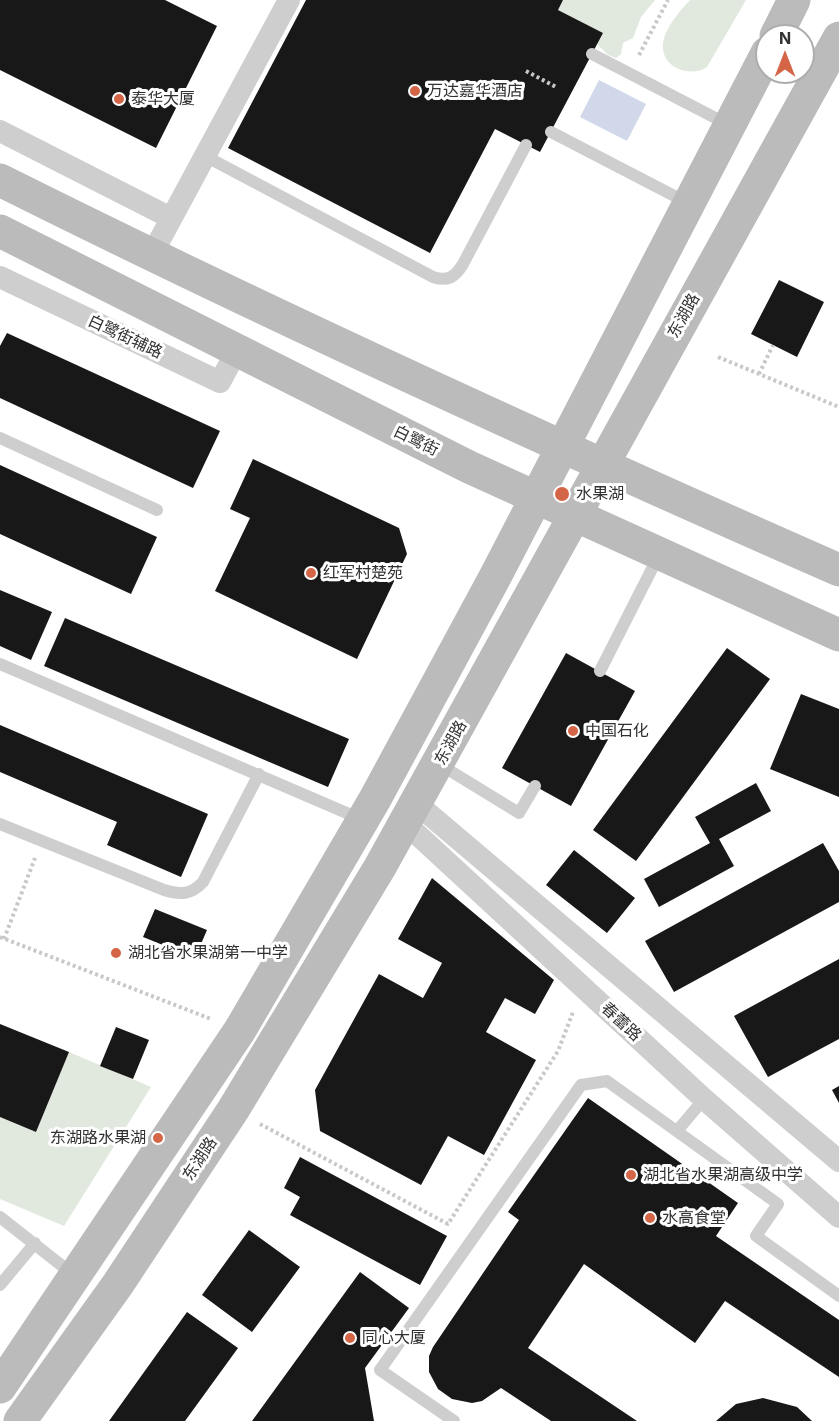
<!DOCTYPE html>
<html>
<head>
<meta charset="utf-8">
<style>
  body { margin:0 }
  #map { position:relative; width:839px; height:1421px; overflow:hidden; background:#fff; font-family:Inter,sans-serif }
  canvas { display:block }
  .north { position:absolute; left:755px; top:24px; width:60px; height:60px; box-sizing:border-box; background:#fff; border:2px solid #adadad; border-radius:50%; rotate:0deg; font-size:16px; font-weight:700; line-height:24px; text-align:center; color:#313131 }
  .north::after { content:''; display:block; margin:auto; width:21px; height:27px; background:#d46547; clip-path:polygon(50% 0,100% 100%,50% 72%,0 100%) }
</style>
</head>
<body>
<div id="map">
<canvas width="839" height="1421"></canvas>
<div class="north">N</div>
</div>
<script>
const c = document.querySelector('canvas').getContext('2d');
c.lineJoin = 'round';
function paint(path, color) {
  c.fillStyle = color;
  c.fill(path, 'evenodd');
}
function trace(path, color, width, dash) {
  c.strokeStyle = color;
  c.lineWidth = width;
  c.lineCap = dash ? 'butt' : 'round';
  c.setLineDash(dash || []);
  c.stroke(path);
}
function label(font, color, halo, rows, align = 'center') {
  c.font = font + ' Inter,"Noto Sans SC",sans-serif';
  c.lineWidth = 6;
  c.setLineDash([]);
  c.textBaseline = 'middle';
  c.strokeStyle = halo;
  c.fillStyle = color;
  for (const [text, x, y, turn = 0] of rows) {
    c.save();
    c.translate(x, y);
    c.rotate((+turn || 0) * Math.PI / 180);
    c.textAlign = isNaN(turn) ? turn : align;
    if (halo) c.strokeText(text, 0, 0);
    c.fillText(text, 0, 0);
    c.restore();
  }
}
const green = new Path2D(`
  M563 0H655L641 17 633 38 623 43 621 54 616 58 608 55 597 44 603 33 558 10Z
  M690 0H746L707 67C693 77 665 70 663 49 661 32 679 12 690 0Z
  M69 1052 151 1087 64 1226 0 1199V1117L36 1132Z`);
const water = new Path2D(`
  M599 80 646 104 627 141 580 117Z`);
const building = new Path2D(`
  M0 0H165L217 26 156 148 0 70Z
  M306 0H563L558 10 603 33 540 152 495 129 430 253 228 148Z
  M779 280 824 302 797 357 751 334Z
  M7 333 220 431 193 488 0 398V346Z
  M253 459 399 528 407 554 357 659 215 591 250 518 230 509Z
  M0 465 157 537 131 594 0 534Z
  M0 590 52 612 31 660 0 646Z
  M65 618 349 739 328 787 44 666Z
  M727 648 770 679 636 861 593 830Z
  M566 653 635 691 571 806 502 768Z
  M801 694 839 709V797L770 769Z
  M0 725 208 814 181 877 107 845 117 822 0 772Z
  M756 783 771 811 719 839 734 866 659 907 644 879 710 843 695 817Z
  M823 843 839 871V902L674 992 645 941Z
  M574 850 635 898 607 933 546 885Z
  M432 878 554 980 535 1014 505 998 486 1032 536 1060 484 1155 448 1136 421 1185 320 1131 315 1090 379 974 423 998 442 963 398 939Z
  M155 909 207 930 195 958 143 937Z
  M839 959V1039L768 1077 734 1016Z
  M0 1024 69 1052 36 1132 0 1117Z
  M116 1027 149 1040 133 1079 100 1066Z
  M839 1086V1103L832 1090Z
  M588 1098 738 1203 716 1236 839 1320V1377L725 1301 695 1343 584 1264 528 1348 637 1421H551L501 1388 482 1401 472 1403 452 1399 438 1389 429 1372V1356L433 1347 519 1220 508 1212Z
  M300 1157 447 1236 420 1285 290 1215 300 1197 284 1188Z
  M249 1230 300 1267 252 1332 202 1295Z
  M360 1272 409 1308 365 1368 374 1421H252Z
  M187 1312 238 1348 185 1421H109Z
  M763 1398 797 1407 812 1421H716L736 1404Z`);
const path = new Path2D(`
  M639 55 668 0
  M526 71 556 87
  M718 357 839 407
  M759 374 773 345
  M0 937 211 1019
  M4 939 35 858
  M260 1124 448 1224 558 1051 573 1012`);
const service = new Path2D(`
  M592 54 729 125
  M551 132 688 203
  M205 156 433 277C448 282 455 277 463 264L526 145
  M0 438 157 510
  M0 664 363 820
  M600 671 659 555
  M439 764 519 813 535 786
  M0 824 164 890C180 895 191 895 203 882L259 774
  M677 1131 704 1099
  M0 1217 75 1276
  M0 1285 35 1243
  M454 1421 380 1370 581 1085 607 1081 778 1204 756 1236 839 1296`);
const minor = new Path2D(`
  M0 131 171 218
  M151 256 289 0
  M0 277 220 382 236 352
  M417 804 839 1161
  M406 824 704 1099 839 1217`);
const secondary = new Path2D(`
  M776 36 794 0
  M0 180C276 318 557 446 839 570
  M0 231 469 467 839 635
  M0 1387 240 1030 375 799 495 577 767 53
  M20 1421 118 1284 233 1110 380 867 839 38`);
const markers = [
  [415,91,6,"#d46547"],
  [119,99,6,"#d46547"],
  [562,494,8,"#d46547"],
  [311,573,6,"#d46547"],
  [573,731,6,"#d46547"],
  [116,953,6,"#d46547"],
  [158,1138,6,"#d46547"],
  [631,1175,6,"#d46547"],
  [650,1218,6,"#d46547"],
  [350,1338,6,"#d46547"]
];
const poiNames = [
  ["万达嘉华酒店",427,91],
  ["泰华大厦",131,99],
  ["水果湖",576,494],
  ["红军村楚苑",323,573],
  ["中国石化",585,731],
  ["湖北省水果湖第一中学",128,953],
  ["东湖路水果湖",146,1138,"right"],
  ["湖北省水果湖高级中学",643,1175],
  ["水高食堂",662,1218],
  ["同心大厦",362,1338]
];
const streetNames = [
  ["东湖路",684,316,-61],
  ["白鹭街辅路",125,337,25],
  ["白鹭街",416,441,26],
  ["东湖路",451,743,-61],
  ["春蕾路",621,1022,43],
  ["东湖路",200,1159,-57]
];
paint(green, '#e1e9de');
paint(water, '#d0d8ea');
paint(building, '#181818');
trace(path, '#c8c8c8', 4, [3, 3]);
trace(service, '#cecece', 12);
trace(minor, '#cecece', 22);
trace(secondary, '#bbb', 33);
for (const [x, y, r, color] of markers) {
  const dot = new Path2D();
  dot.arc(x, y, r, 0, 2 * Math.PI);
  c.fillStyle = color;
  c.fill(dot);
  trace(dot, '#fff', 2);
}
label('16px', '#313131', '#fff', poiNames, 'left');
label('16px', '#313131', '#fff', streetNames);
</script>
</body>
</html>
